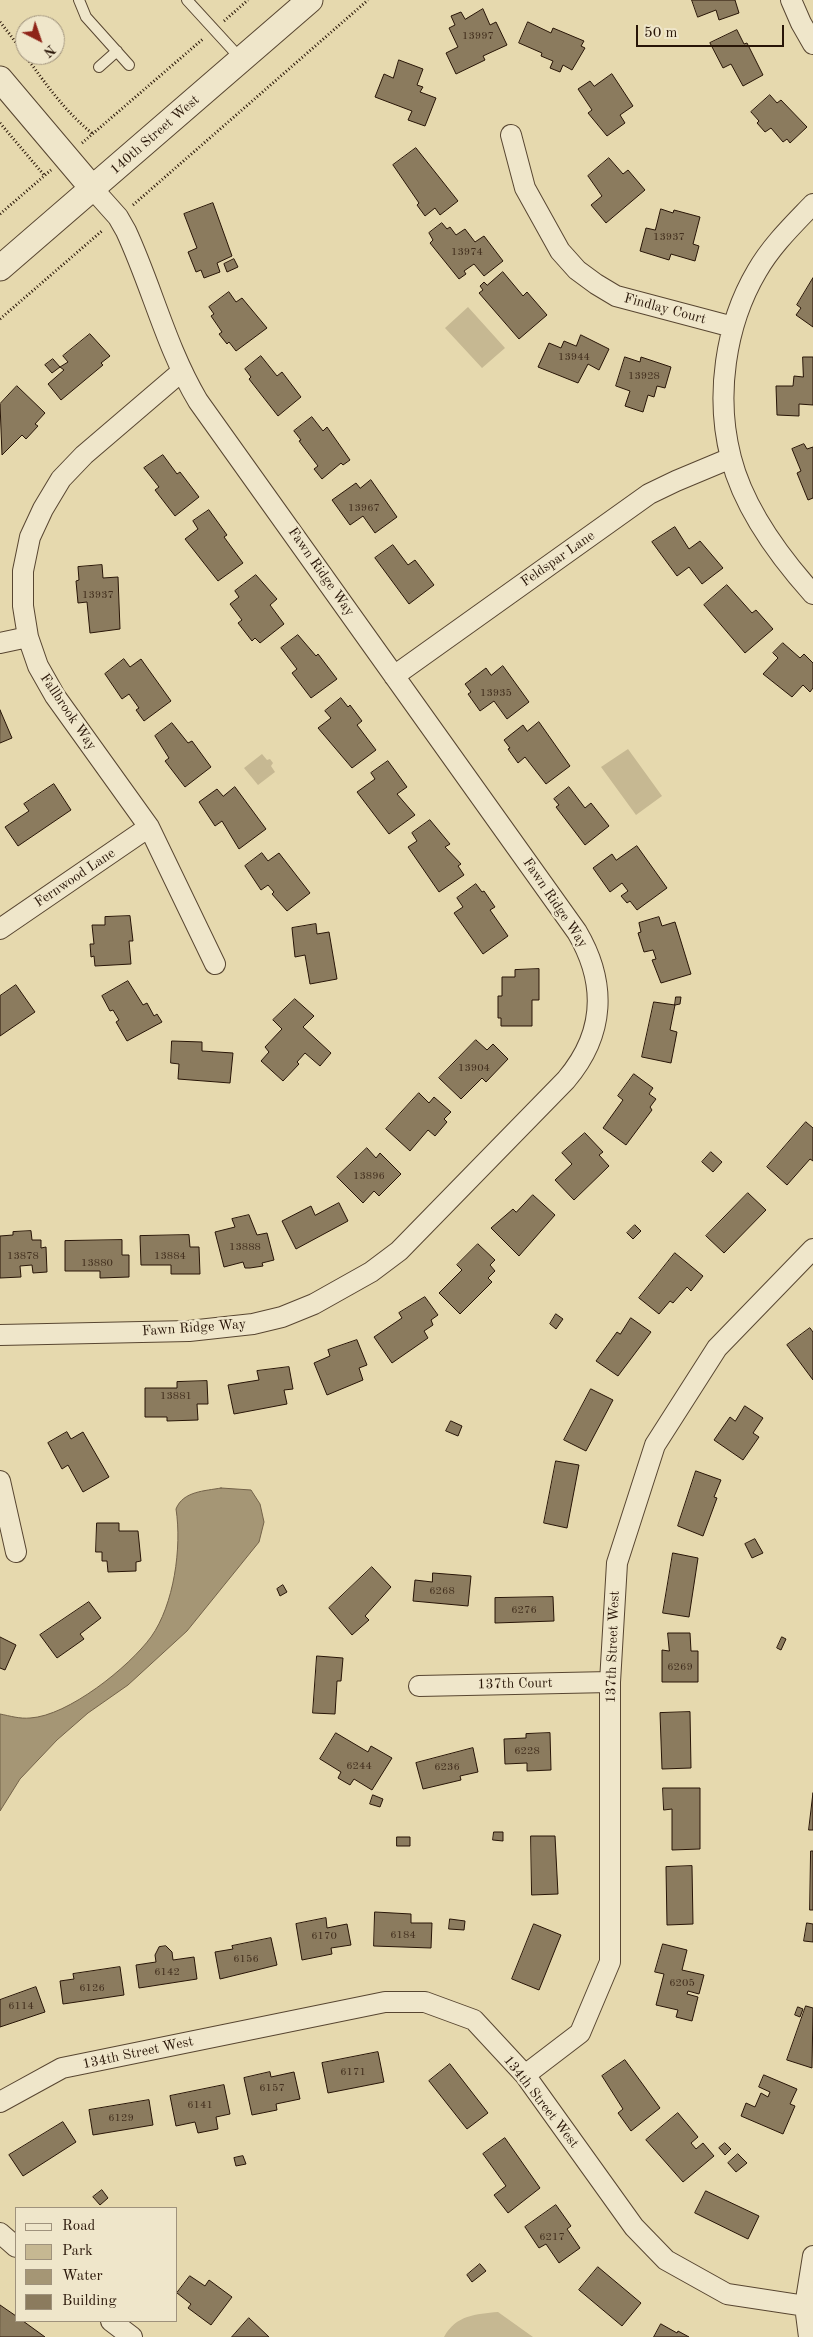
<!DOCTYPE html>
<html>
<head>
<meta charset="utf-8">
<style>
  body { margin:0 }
  #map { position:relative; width:813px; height:2337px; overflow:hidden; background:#e6d9ae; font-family:"Old Standard TT",serif }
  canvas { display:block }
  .legend { position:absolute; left:15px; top:2207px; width:162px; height:115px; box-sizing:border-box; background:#efe6ca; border:1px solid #9f927c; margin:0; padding:6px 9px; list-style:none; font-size:15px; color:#281507 }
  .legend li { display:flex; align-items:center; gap:10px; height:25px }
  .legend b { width:25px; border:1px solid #9f927c }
  .north { position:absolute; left:15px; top:15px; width:50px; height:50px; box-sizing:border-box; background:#efe6ca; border:1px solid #9f927c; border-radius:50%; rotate:139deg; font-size:14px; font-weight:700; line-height:20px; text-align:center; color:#281507 }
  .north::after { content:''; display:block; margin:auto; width:18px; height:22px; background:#8f2418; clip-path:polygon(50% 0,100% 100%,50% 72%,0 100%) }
  .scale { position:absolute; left:636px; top:25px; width:148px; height:22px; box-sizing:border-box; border:2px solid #281507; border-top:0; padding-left:6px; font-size:15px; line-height:18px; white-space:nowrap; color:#281507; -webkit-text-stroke:4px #efe6ca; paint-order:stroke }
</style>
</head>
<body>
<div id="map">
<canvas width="813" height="2337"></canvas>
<ul class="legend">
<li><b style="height:6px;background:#efe6ca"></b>Road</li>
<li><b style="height:14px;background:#c6b892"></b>Park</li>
<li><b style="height:14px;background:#a59675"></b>Water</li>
<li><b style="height:14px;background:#8b7b5e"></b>Building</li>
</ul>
<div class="north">N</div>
<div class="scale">50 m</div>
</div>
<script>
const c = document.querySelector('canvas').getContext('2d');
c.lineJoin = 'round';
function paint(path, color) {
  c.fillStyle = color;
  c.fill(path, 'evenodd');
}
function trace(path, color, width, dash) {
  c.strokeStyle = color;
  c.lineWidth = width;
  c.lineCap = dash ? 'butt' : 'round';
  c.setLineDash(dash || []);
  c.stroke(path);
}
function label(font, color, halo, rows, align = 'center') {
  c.font = font + ' "Old Standard TT",serif';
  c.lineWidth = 5;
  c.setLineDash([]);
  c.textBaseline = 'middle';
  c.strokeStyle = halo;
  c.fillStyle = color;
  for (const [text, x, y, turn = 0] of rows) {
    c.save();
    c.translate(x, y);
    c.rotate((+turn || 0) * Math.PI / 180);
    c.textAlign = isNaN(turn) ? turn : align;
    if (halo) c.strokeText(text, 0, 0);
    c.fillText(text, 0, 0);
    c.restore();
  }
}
const green = new Path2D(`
  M468 307 505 348 482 368 445 328Z
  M628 749 662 796 636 815 601 767Z
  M262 754 267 760 270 759 273 763 271 766 275 772 258 785 244 768Z
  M498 2312 533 2337H444C456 2315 476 2314 498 2312Z`);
const water = new Path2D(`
  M221 1488 251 1490 260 1504 264 1522 259 1542 187 1631 128 1685 88 1713 57 1740 20 1779 0 1811V1714C10 1716 20 1719 30 1718 68 1716 129 1667 151 1637 174 1605 182 1547 176 1509 183 1491 205 1491 221 1488Z`);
const building = new Path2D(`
  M692 0H735L739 13 719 20 716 10 698 17Z
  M483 9 490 25 496 22 507 45 483 56 485 60 456 74 446 53 458 47 449 28 455 25 451 16 461 12 465 19Z
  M528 22 551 33 553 28 584 41 581 46 585 48 572 70 563 65 560 72 550 68 553 61 541 56 542 53 519 43Z
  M737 30 744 44 747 43 763 75 743 86 731 64 723 68 710 43Z
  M399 60 423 69 417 85 423 87 420 92 436 98 425 126 408 120 412 111 375 97 384 74 393 78Z
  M612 74 633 106 620 115 625 123 607 136 588 113 592 110 578 89 590 81 594 86Z
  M770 95 777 103 781 100 807 127 790 143 787 139 783 142 771 128 765 132 757 123 759 121 751 112Z
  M416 148 458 201 440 215 435 208 425 216 417 205 419 203 393 165Z
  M609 158 623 174 628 170 645 190 606 223 591 205 602 196 588 176Z
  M213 203 232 256 217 263 220 272 204 278 201 270 196 272 188 252 197 248 184 214Z
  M661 209 673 213 674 210 700 217 693 244 699 246 695 261 671 254 669 260 640 251 646 228 655 230Z
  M442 223 447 229 450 227 456 235 465 229 475 242 484 236 503 261 484 276 474 264 464 271 466 274 459 279 430 243 433 240 429 233Z
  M234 259 238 267 227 272 224 264Z
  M503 272 523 296 527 292 547 315 519 339 479 293 483 290 480 286 484 282 487 285Z
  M813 278V327L796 315 801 308 797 305Z
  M229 292 236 302 242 298 267 328 236 351 229 342 227 344 219 334 222 332 211 316 214 314 209 307Z
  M90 334 110 356 101 363 103 365 61 400 48 384 64 370 60 367 68 362 63 356Z
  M581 335 609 349 599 370 588 364 578 383 538 367 549 343 561 348 564 341 576 346Z
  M261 356 277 376 282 372 301 397 278 416 249 379 251 377 245 369Z
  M625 357 640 362 641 357 671 367 665 388 657 386 654 397 648 395 643 412 625 406 630 391 616 386Z
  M803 357H813V405L799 404V416L777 415 776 386H793L794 376 803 377Z
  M53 359 60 367 52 373 45 365Z
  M17 386 45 413 35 424 38 426 26 439 22 435 2 455 0 404Z
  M312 417 323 431 327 427 350 460 343 465 341 463 322 479 314 469 318 466 299 441 301 440 294 431Z
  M804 444 807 449 813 447V498L808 500 797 473 801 471 792 449Z
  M163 455 177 474 180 472 199 497 175 516 155 490 159 487 144 468Z
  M371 480 397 517 375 533 363 516 350 525 332 500 356 483 360 488Z
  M209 510 227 535 224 537 243 563 218 581 185 539 198 529 193 521Z
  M675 527 689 549 700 541 723 568 702 584 689 567 677 576 652 542Z
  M393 545 408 565 415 560 434 585 409 604 375 558Z
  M102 565 103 578 118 577 120 629 90 633 87 602 78 603 76 581 79 580 78 567Z
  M256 575 277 599 270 605 284 624 260 643 255 638 252 641 238 623 242 620 230 604 239 597 235 591Z
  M727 585 752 613 756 610 773 629 745 653 704 605Z
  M298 635 316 656 318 654 337 679 311 698 292 673 297 669 281 648Z
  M783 643 800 658 804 654 813 663V688L810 692 803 685 792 697 763 674 778 658 773 653Z
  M124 659 130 667 141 659 171 701 144 721 136 710 139 708 129 694 122 699 105 674Z
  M503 666 529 702 507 719 494 701 480 711 468 694 471 692 465 684 486 668 491 675Z
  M341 698 348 707 350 705 362 721 357 725 376 750 352 768 318 728 331 718 325 711Z
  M0 710 12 738 0 743Z
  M539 722 570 766 546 784 525 757 518 763 508 749 510 748 504 740 523 725 527 731Z
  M172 723 188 743 192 741 211 767 185 787 165 761 169 758 155 736Z
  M388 761 407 787 397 794 415 815 389 834 357 792 375 779 371 773Z
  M54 784 71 810 18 846 5 827 29 811 24 804Z
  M235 787 266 829 239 849 222 821 215 826 199 802 217 789 223 796Z
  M569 787 585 808 591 803 609 826 585 845 556 807 559 805 554 799Z
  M430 820 450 844 445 847 461 864 458 866 464 875 439 892 408 847 417 841 412 833Z
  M637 846 667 888 637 910 630 901 627 903 621 896 628 891 622 883 610 892 593 868 612 854 616 860Z
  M262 853 268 861 279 853 310 893 287 911 272 894 274 892 268 885 261 890 245 866Z
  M476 884 482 892 484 891 495 907 490 910 508 936 483 954 454 913 463 907 457 898Z
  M130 916 133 941H129L131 964 95 966 94 956 91 957 90 944H94L92 925H105V917Z
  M659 917 662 926 675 922 691 974 661 983 652 960 656 959 653 950 644 952 638 933 641 932 639 923Z
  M316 924 317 934 329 932 337 979 310 984 305 955 295 957 292 928Z
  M539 969V1000H532V1026H501V1018H498V996H502V977H515V970Z
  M128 981 143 1005 147 1003 154 1016 157 1014 162 1022 127 1041 116 1022 119 1020 113 1010 110 1011 102 996Z
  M16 985 35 1012 0 1036V996Z
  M676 997H681L680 1004 675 1005Z
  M295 999 314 1016 303 1027 331 1053 320 1066 305 1053 297 1062 299 1064 283 1081 261 1061 269 1052 265 1047 282 1029 273 1020Z
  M654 1002 675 1005 670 1030 677 1032 671 1063 642 1057Z
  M476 1040 487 1050 493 1044 508 1059 486 1082 482 1078 461 1099 439 1078Z
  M172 1041 202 1042V1051L233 1053 230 1083 178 1079 179 1064 171 1063Z
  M634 1074 653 1088 649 1094 656 1099 650 1107 652 1110 626 1145 603 1128 623 1100 618 1096Z
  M419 1093 429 1103 434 1097 451 1112 444 1119 447 1122 435 1136 428 1130 410 1151 386 1129Z
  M806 1122 813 1128V1161L810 1159 787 1185 767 1167Z
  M585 1133 603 1152 599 1155 609 1166 574 1200 555 1180 572 1164 562 1153Z
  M367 1148 376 1158 380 1153 401 1174 379 1196 374 1191 363 1203 337 1177Z
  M711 1152 722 1162 713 1172 702 1162Z
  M748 1193 766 1210 724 1253 706 1236Z
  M533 1195 555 1215 519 1256 491 1228 513 1209 516 1212Z
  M339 1203 348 1221 296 1249 282 1221 311 1206 315 1215Z
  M249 1215 257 1235 267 1233 274 1260 262 1263 263 1266 250 1268H245L243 1262 224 1267 215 1232 235 1227 232 1219Z
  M635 1225 641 1231 633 1239 627 1233Z
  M31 1231 32 1240H41V1248L46 1247 47 1272 33 1273 32 1265 20 1266 21 1277 0 1278V1236L13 1235V1232Z
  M189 1235 190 1247H199L200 1274H171V1265H141L140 1236Z
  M122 1240V1255H129V1277L100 1278V1271H65V1241Z
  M478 1244 495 1260 490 1265 495 1271 488 1278 492 1282 460 1314 439 1293 462 1270 457 1265Z
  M675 1253 703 1276 691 1291 687 1287 673 1303 670 1301 659 1314 639 1298Z
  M425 1297 438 1315 431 1320 433 1325 424 1331 428 1338 392 1363 374 1337 402 1318 399 1313Z
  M556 1314 563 1319 556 1329 550 1324Z
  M631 1318 651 1332 618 1376 596 1361 617 1332 620 1334Z
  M810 1328 813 1332V1380L787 1345Z
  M357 1340 367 1365 359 1368 363 1380 327 1395 314 1363 330 1356 328 1350Z
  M289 1367 293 1389 284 1390 287 1404 234 1414 228 1385 259 1380 257 1371Z
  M207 1381 208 1404H197L198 1420 167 1421V1417H145V1388H177V1382Z
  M591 1389 613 1400 586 1451 564 1440Z
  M745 1406 763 1418 753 1433 759 1437 743 1460 714 1440 730 1417 735 1421Z
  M451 1421 462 1426 458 1436 446 1431Z
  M67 1432 71 1439 83 1432 109 1477 83 1492 68 1465 62 1469 48 1443Z
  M556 1461 579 1465 567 1528 544 1523Z
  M696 1471 721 1480 714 1497 717 1498 703 1536 678 1526Z
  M97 1523H119V1531H138L141 1561 136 1562V1571L108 1572 107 1561H102V1552H96Z
  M755 1539 763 1553 752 1558 745 1544Z
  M673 1553 698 1558 689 1617 663 1613Z
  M372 1567 391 1587 365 1616 369 1620 352 1635 329 1608Z
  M433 1573 471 1576 468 1606 413 1601 415 1580 432 1582Z
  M283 1585 287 1592 280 1596 277 1589Z
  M553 1597 554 1621 495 1623V1598Z
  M89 1602 101 1618 80 1634 84 1639 57 1658 40 1635Z
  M668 1633H690L691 1651H698V1682H662V1650L669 1651Z
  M0 1637 16 1645 5 1670 0 1668Z
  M782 1637 786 1639 781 1650 777 1648Z
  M317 1656 343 1658 341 1681H337L335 1714 313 1713Z
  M690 1712 691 1768 662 1769 660 1713Z
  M336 1733 368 1752 371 1746 392 1758 372 1790 354 1779 350 1785 338 1778 341 1772 320 1759Z
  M550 1733 551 1770 527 1771V1763L505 1764 504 1739 526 1738V1734Z
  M473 1748 478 1772 460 1776 461 1780 423 1789 416 1763Z
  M663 1788H700V1849L672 1850V1809L664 1810Z
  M813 1793V1830H809Z
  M373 1795 383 1799 380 1807 370 1804Z
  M494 1832H503V1841L493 1840Z
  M531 1836H555L558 1894 532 1895Z
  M397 1837H410V1846H397Z
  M811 1851H813V1910H810Z
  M692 1866 693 1924 667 1925 666 1867Z
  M375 1912 411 1914V1923H432L431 1948 374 1946Z
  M326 1918 327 1928 347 1924 351 1945 331 1948 332 1954 302 1960 296 1924Z
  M450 1919 465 1921 464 1930 449 1929Z
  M807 1923 813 1924V1942L804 1941Z
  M534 1924 561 1935 539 1990 512 1979Z
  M271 1938 277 1965 220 1979 215 1952 233 1949 232 1946Z
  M663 1944 687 1950 682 1970 704 1975 699 1994 688 1991 687 1994 698 1997 692 2021 676 2017 678 2010 656 2005 664 1974 655 1972Z
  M166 1946 172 1952 173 1960 194 1957 197 1979 139 1988 136 1965 156 1962 155 1955 159 1947Z
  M120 1967 124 1995 63 2004 60 1981 74 1979 73 1974Z
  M36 1987 45 2012 0 2027V2000Z
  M806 2006 813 2008 812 2068 787 2060Z
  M798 2007 803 2009 800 2017 795 2015Z
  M378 2052 384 2082 328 2093 322 2063Z
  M625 2060 660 2108 631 2131 618 2113 623 2109 602 2076Z
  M450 2064 488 2113 467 2129 429 2081Z
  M270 2072 271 2077 294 2072 300 2099 276 2104 277 2110 252 2115 244 2078Z
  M764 2075 797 2089 790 2104 795 2106 783 2134 741 2116 746 2103 755 2107 761 2093 768 2097 770 2092 759 2087Z
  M224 2085 230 2114 216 2117 218 2129 198 2133 195 2122 176 2126 170 2096Z
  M149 2100 153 2125 93 2135 89 2110Z
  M678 2113 698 2137 691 2143 696 2149 703 2143 714 2156 683 2182 646 2140Z
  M63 2122 76 2142 23 2176 9 2155Z
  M505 2138 540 2188 508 2213 494 2195 506 2186 483 2154Z
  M725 2143 731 2149 725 2155 719 2148Z
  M738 2154 747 2163 736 2172 728 2163Z
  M243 2156 246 2164 236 2166 234 2158Z
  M102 2190 108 2198 100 2205 93 2197Z
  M706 2191 759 2216 748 2239 695 2213Z
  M556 2205 571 2226 567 2229 580 2248 559 2263 546 2244 539 2248 525 2227Z
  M480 2264 486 2271 472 2282 467 2275Z
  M598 2267 641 2303 622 2326 579 2290Z
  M190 2276 205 2286 209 2280 232 2297 211 2325 188 2308 191 2304 177 2293Z
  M0 2305 16 2316V2321H23L45 2337H0Z
  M249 2318 269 2337H232Z
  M661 2324 677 2333 678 2331 689 2337H654Z`);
const path = new Path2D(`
  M224 21 248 0
  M0 22C31 60 54 103 93 134
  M0 123 44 175
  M82 143 204 38
  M133 205 368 0
  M0 214 51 170
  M0 319 103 230`);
const service = new Path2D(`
  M79 0 86 17 129 65
  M187 0 241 59
  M99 67 117 51`);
const minor = new Path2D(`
  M791 0 801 23 813 44
  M511 135 525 188 560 251 577 270 596 284 616 296 733 327
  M813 204C793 225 772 245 757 271 725 325 715 397 731 458 744 509 778 555 813 594
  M181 372 84 455 61 479 43 509 30 537 23 571V606L28 637 38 666 55 696 149 827 215 964
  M0 643 28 637
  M394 676 649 494 676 481 731 458
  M0 929 149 827
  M0 1335 189 1331 253 1324 282 1317 314 1304 371 1272 399 1251 566 1080C605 1034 607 983 577 932L198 401C166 347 152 287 126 231L118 217 93 189
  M0 1481 16 1552
  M419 1686 610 1682
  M525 2075 580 2033 610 1962V1682L617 1563 655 1445 717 1348 813 1249
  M0 2102 62 2068 385 2002H425L474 2020 525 2075 634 2227 666 2260 727 2294 813 2307
  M0 2233 16 2247
  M111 2321 132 2337
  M809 2337 805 2306 813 2256`);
const tertiary = new Path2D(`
  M0 79 93 189
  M0 268 310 0`);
const numberNames = [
  ["13997",478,36],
  ["13937",669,237],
  ["13974",467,252],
  ["13944",574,357],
  ["13928",644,376],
  ["13967",364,508],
  ["13937",98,595],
  ["13935",496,693],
  ["13904",474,1068],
  ["13896",369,1176],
  ["13888",245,1247],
  ["13878",23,1256],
  ["13884",170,1256],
  ["13880",97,1263],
  ["13881",176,1396],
  ["6268",442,1591],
  ["6276",524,1610],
  ["6269",680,1667],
  ["6228",527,1751],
  ["6244",359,1766],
  ["6236",447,1767],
  ["6184",403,1935],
  ["6170",324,1936],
  ["6156",246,1959],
  ["6142",167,1972],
  ["6205",682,1983],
  ["6126",92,1988],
  ["6114",21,2006],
  ["6171",353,2072],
  ["6157",272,2088],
  ["6141",200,2105],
  ["6129",121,2118],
  ["6217",552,2237]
];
const streetNames = [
  ["140th Street West",155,135,-41],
  ["Findlay Court",665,309,15],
  ["Feldspar Lane",558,559,-35],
  ["Fawn Ridge Way",321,572,55],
  ["Fallbrook Way",68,712,56],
  ["Fernwood Lane",75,878,-34],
  ["Fawn Ridge Way",555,903,56],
  ["Fawn Ridge Way",194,1328,-4],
  ["137th Street West",613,1647,-88],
  ["137th Court",515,1684,-1],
  ["134th Street West",138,2053,-12],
  ["134th Street West",541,2102,52]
];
paint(green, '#c6b892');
paint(water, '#a59675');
trace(water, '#736249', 1);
paint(building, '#8b7b5e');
trace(building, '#281507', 1);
trace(service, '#584631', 12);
trace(minor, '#584631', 22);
trace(tertiary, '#584631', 27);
trace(path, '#281507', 3, [1, 2.5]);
trace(service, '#efe6ca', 10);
trace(minor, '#efe6ca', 20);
trace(tertiary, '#efe6ca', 25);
label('11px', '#412e1d', null, numberNames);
label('14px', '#281507', '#efe6ca', streetNames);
</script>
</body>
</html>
